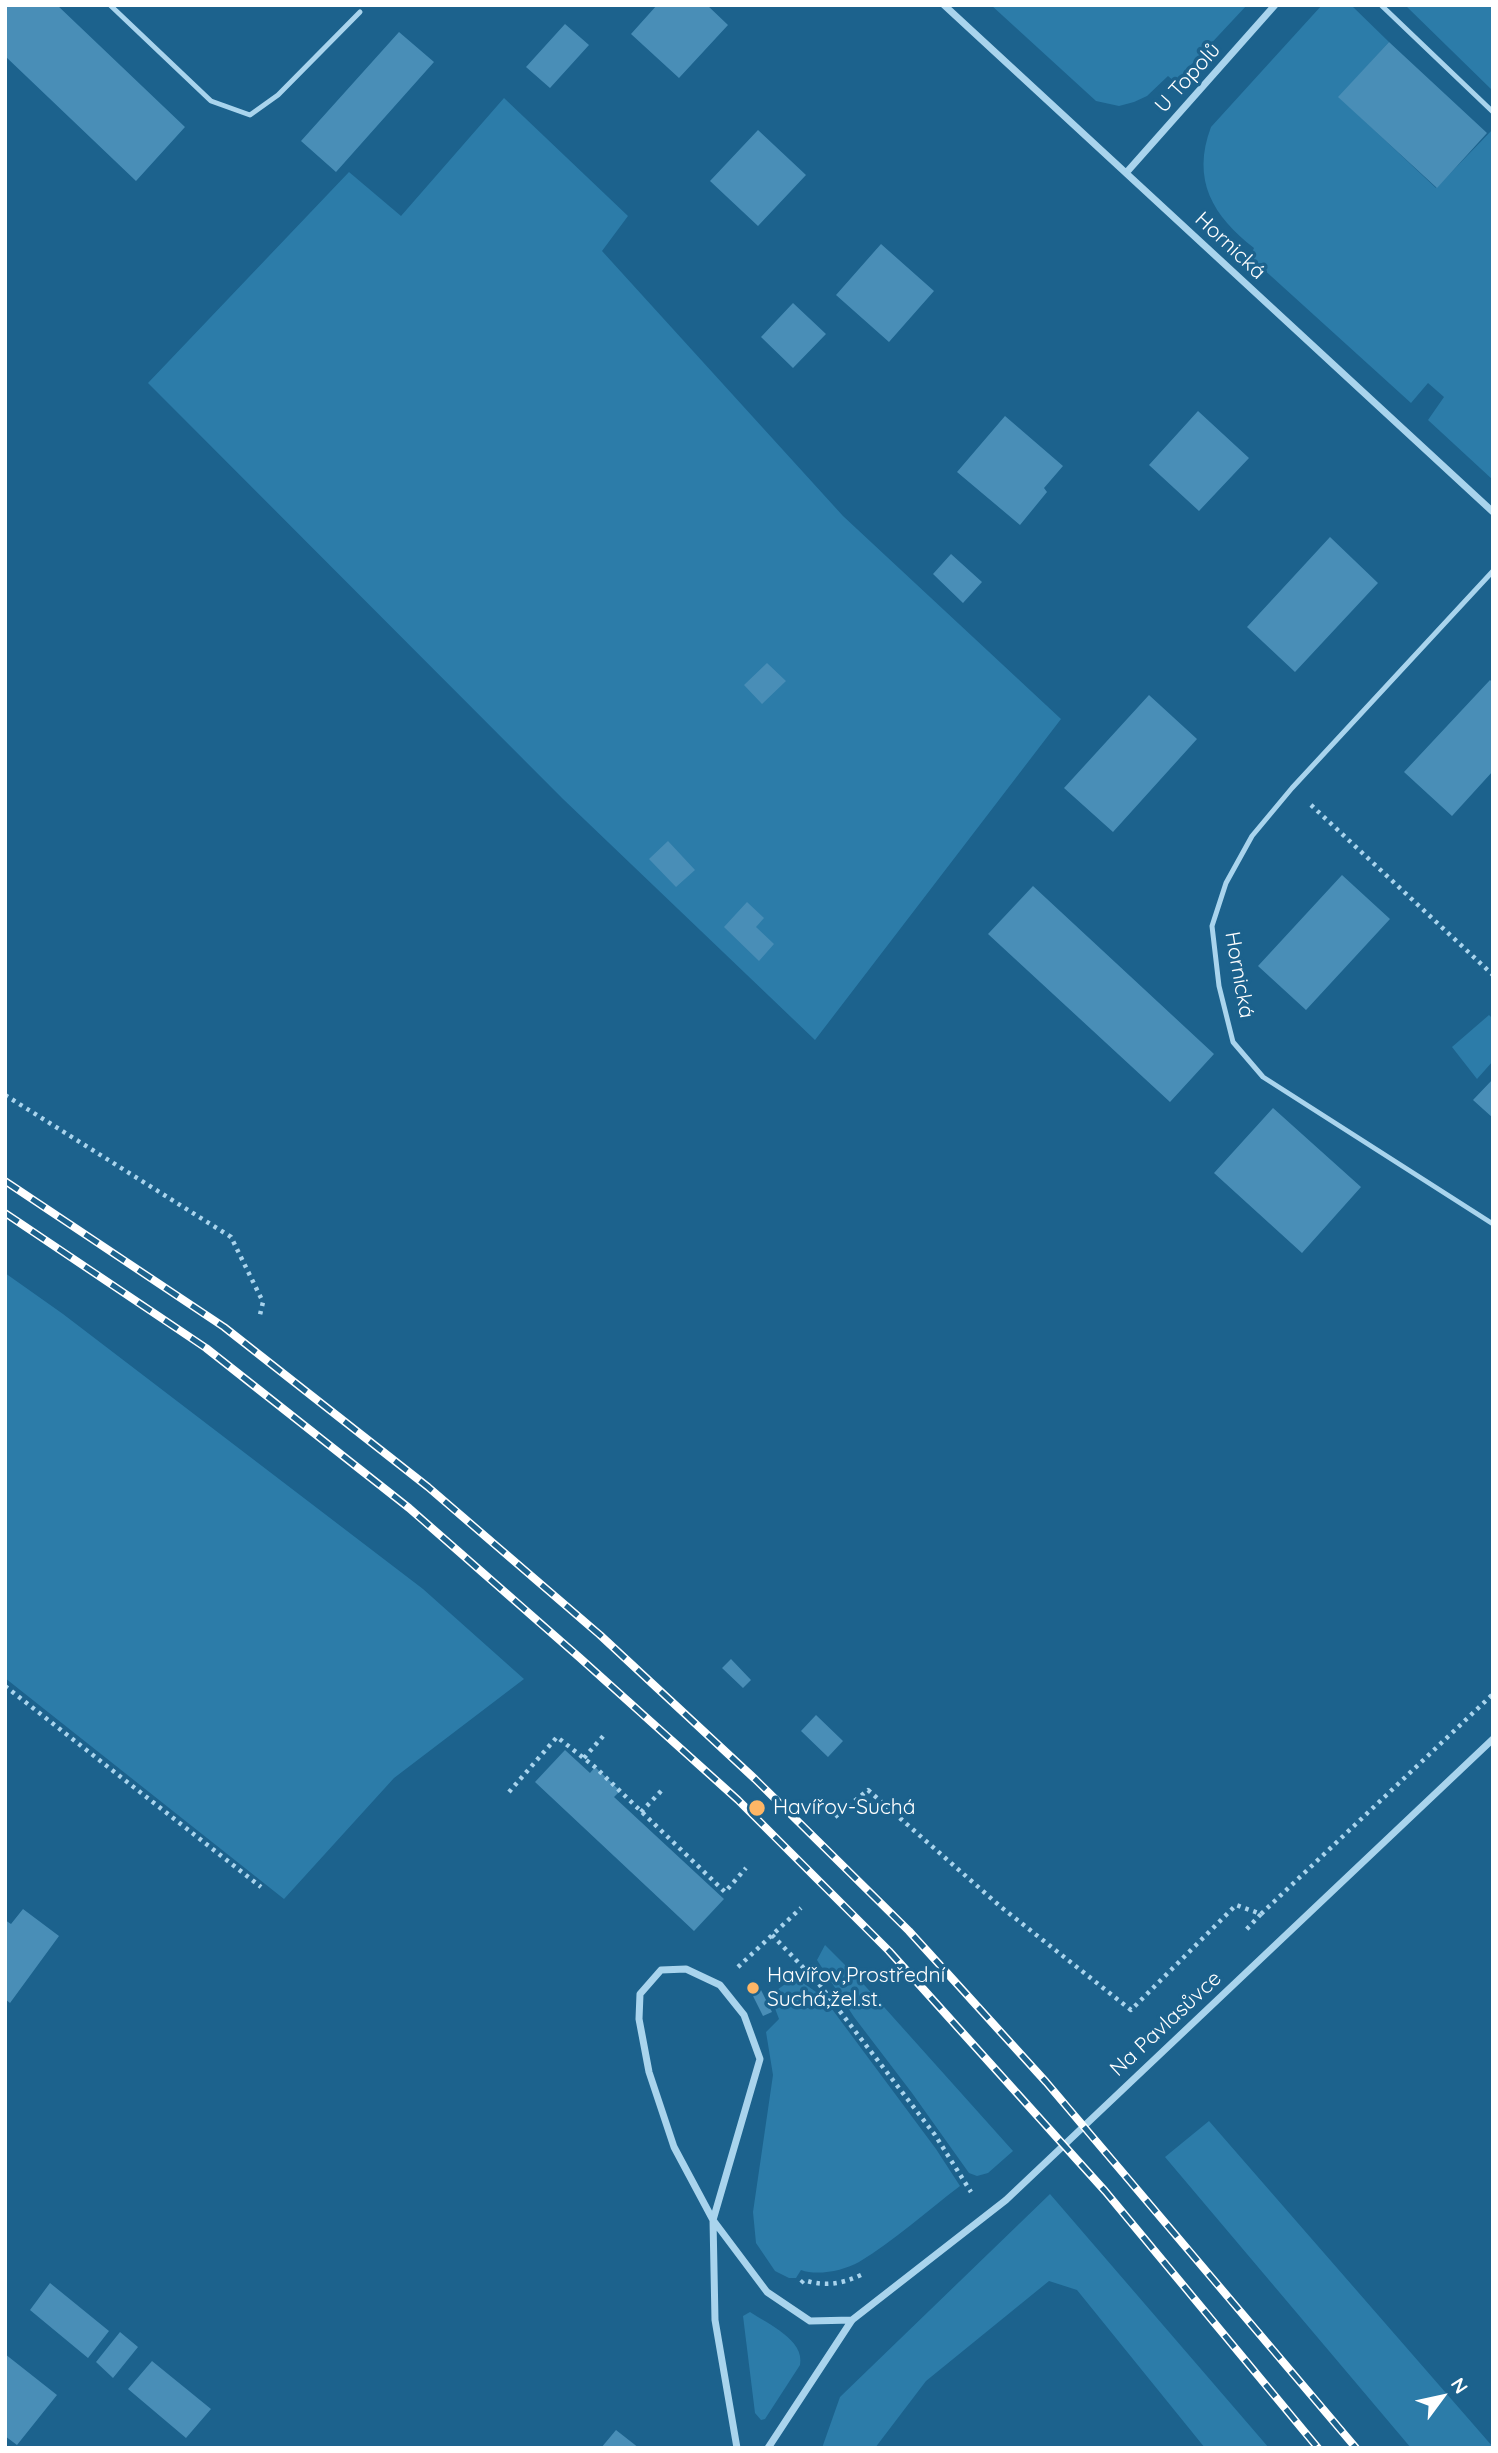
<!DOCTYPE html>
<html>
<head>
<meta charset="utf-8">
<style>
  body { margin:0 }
  #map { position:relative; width:1498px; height:2453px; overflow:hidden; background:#1c628d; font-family:Quicksand,sans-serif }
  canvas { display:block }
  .frame { position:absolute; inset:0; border:7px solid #fff; pointer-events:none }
  .north { position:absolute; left:1407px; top:2362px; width:70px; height:70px; -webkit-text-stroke:5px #1c628d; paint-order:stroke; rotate:57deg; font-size:19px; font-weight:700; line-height:28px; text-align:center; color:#fff }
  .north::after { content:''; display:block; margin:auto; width:24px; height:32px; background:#fff; clip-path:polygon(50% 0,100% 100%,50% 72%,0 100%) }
</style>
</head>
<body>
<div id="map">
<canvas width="1498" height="2453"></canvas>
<div class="frame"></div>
<div class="north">N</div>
</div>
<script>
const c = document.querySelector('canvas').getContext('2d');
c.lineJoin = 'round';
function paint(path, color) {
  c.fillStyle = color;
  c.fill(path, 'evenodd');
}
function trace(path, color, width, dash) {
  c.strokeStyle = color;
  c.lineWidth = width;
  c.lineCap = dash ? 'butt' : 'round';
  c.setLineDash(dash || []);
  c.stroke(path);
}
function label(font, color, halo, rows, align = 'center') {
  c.font = font + ' Quicksand,sans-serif';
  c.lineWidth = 7;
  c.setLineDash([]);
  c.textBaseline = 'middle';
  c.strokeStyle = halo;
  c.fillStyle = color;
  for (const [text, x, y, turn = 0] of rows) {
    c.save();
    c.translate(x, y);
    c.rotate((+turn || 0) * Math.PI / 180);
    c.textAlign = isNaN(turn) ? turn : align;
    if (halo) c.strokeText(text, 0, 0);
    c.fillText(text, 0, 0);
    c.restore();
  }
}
const green = new Path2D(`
  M991 5H1247L1175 82 1168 76 1147 96 1134 102 1119 106 1096 101Z
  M1322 5H1351L1389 42 1339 97 1436 188 1493 129V480L1428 420 1444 397 1428 383 1411 403 1250 257 1254 248C1213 216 1191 180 1211 127Z
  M1405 5H1493V91Z
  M504 98 628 216 602 251 843 516 1061 719 815 1040 563 799 148 383 349 172 401 216Z
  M1489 1015 1493 1019V1061L1477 1079 1452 1047Z
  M5 1273 63 1314 423 1589 524 1679 394 1778 284 1899 5 1678Z
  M825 1945 858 1978 1013 2151 988 2173 977 2176 969 2173 912 2093 854 2017 817 1960Z
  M795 1977 823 1997 936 2149 960 2186C927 2211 894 2241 859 2262 843 2271 817 2276 801 2270L796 2278H789L775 2271 756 2243 753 2212 773 2075 766 2032 779 2019 770 1995Z
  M1209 2121 1493 2447V2448H1411L1165 2157Z
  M1050 2194 1269 2448H1205L1077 2290 1049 2281 926 2381 875 2448H822L840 2397Z
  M750 2312C768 2324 805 2340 800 2365L765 2419 761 2420 755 2413 743 2316Z`);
const building = new Path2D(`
  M5 5H57L185 127 136 181 5 56Z
  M657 5H707L728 25 679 78 631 34Z
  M565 24 589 45 550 88 526 67Z
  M399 32 434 62 336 172 301 141Z
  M1389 42 1487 133 1437 188 1338 97Z
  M758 130 806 175 758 226 710 181Z
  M881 244 934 291 889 342 836 295Z
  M793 303 826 334 793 368 761 337Z
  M1198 411 1249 458 1199 511 1149 465Z
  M1005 416 1063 466 1044 488 1047 492 1020 525 957 472Z
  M1330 537 1378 583 1295 672 1247 627Z
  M951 554 982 582 963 603 933 574Z
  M767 663 786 681 762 704 744 685Z
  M1490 680 1493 683V771L1452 816 1404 772Z
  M1149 695 1197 739 1113 832 1064 788Z
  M668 841 695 870 676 887 649 859Z
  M1342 875 1390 919 1306 1010 1258 966Z
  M1033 886 1214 1054 1170 1102 988 934Z
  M747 902 764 918 756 927 774 944 759 961 724 927Z
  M1493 1079V1118L1473 1100Z
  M1273 1108 1361 1187 1302 1253 1214 1173Z
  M731 1659 751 1680 743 1688 722 1668Z
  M816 1715 843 1741 828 1757 801 1731Z
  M565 1750 590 1773 595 1767 620 1791 614 1797 724 1899 694 1931 535 1782Z
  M23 1909 59 1936 10 2003 5 1999V1920L11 1924Z
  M761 1990 772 2012 763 2016 752 1994Z
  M50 2283 109 2331 88 2358 30 2310Z
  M120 2332 138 2347 113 2378 96 2362Z
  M5 2354 57 2395 17 2445 5 2436Z
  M152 2361 211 2409 186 2438 128 2389Z
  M616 2430 639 2448H601Z`);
const path = new Path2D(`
  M1311 805 1493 975
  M5 1095 231 1237 263 1302 259 1319
  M5 1686 261 1887
  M584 1758 605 1734
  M509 1792 557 1737 595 1767 725 1892 746 1868
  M641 1812 663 1789
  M835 1817 868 1790 1001 1907 1131 2010 1236 1905 1261 1914 1245 1931
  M1261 1914 1493 1694
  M772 1935 819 1984 935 2135 971 2192
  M738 1967 801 1908
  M801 2283 804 2280C825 2287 841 2284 861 2275`);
const service = new Path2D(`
  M110 5 211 101 250 115 278 95 360 12
  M1381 5 1493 112
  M1493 571 1292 788 1252 836 1226 883 1212 926 1219 986 1233 1042 1263 1077 1493 1224`);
const minor = new Path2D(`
  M944 5 1493 512
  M1126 173 1275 5
  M737 2448 715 2320 713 2220 760 2059 744 2015 720 1985 686 1969 661 1970 640 1994 639 2019 649 2072 674 2147 713 2220 767 2292 810 2321 852 2320
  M768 2448 852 2320 1006 2200 1493 1739`);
const rail = new Path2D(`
  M5 1181 224 1327 428 1487 600 1635 755 1779 909 1931 1046 2082 1356 2448
  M5 1213 206 1348 409 1508 580 1658 738 1800 889 1951 1105 2191 1318 2448`);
const markers = [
  [757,1808,9,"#feb666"],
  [753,1988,7,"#feb666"]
];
const streetNames = [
  ["U Topolů",1188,78,-48],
  ["Hornická",1230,246,43],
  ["Hornická",1239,975,80],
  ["Na Pavlasůvce",1166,2024,-43]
];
const poiNames = [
  ["Havířov-Suchá",773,1808],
  ["Havířov,Prostřední",767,1976],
  ["Suchá,žel.st.",767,2000]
];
paint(green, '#2c7ca9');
paint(building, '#498eb7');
trace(path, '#a9d4ed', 4.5, [3.5, 5]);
trace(service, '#a9d4ed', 5);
trace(minor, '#a9d4ed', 7);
trace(rail, '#fff', 8);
trace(rail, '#1c628d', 5, [16]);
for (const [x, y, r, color] of markers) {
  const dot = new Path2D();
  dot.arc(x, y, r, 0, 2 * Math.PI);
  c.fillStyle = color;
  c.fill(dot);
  trace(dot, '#1c628d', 2.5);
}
label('21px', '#fff', '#1c628d', streetNames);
label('21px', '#fff', '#1c628d', poiNames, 'left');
</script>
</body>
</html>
